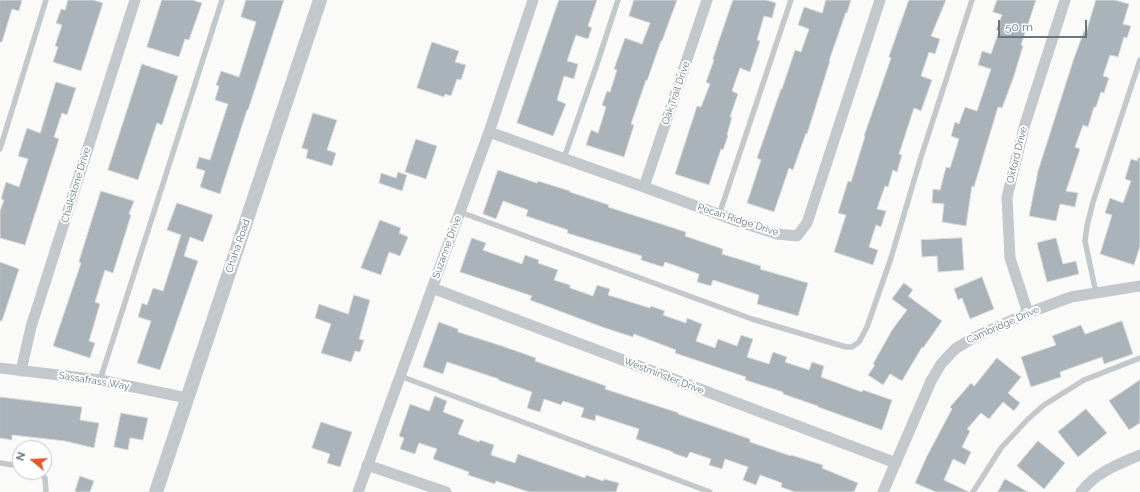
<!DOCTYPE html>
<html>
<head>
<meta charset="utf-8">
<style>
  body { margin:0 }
  #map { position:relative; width:1140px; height:492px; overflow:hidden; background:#fafaf8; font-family:Raleway,sans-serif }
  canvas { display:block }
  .north { position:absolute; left:12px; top:440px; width:40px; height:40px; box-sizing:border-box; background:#fff; border:1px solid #c1c8cd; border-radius:50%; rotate:288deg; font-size:11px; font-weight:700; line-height:16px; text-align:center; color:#657683 }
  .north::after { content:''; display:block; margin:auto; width:14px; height:18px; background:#e4572e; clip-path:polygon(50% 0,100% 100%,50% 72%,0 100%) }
  .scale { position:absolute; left:998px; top:20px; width:89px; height:18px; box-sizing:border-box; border:2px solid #657683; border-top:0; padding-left:5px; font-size:12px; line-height:14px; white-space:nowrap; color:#657683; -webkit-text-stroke:3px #fff; paint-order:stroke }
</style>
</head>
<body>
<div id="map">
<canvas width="1140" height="492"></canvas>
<div class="north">N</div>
<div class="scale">50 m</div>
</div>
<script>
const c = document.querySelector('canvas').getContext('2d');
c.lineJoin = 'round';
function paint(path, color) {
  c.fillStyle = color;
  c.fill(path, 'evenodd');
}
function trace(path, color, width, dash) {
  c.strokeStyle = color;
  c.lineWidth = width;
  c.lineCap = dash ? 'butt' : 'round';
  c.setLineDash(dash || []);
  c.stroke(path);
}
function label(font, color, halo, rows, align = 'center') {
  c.font = font + ' Raleway,sans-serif';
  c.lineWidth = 4;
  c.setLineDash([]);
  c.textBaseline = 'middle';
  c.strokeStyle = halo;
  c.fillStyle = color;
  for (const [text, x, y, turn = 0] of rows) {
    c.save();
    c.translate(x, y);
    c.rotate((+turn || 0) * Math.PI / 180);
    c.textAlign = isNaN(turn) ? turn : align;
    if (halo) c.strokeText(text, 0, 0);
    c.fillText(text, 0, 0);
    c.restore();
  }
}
const building = new Path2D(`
  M0 0H22L19 11 12 9 2 42H0Z
  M68 0H93L103 3 81 71 53 62 58 47 55 46 62 25 56 23 61 9 65 10Z
  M162 0H192L202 3 189 40 185 39 179 57 147 47Z
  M246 0H284L248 110H247L220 194 200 187 205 171 196 168 199 157 210 160 228 104 215 100 219 86 216 85 221 71 239 77 256 22 241 17Z
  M559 0H597L588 26 592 28 588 39 576 35 567 61 578 64 574 79 564 76 557 100 566 104 553 136 517 123Z
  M634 0H677L662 41H661L647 81 646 80 631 124 634 125 624 157 586 145 591 130 598 133 606 107 602 105 607 91 610 92 617 70 614 69 625 38 642 44 650 23 629 16Z
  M733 0H766L776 3 772 18 764 16 757 40 760 41 750 72 740 68 732 91 738 94 730 117H732L727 135 728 136 723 150 721 149 709 185 675 174 697 106 701 107 710 84 706 82 714 60 713 59Z
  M826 0H851L847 13 846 12 829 61H830L807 134 806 133 793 170 789 168 774 212 747 203 761 160 757 158 781 89H782L795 50 801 52 809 29 798 25 804 7 822 13Z
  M909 0H946L931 36 940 39 935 54 929 52 921 76 932 80 921 111 914 108 899 154 902 155 897 172 893 170 888 187 885 186 877 209 886 211 881 227 876 225 869 247 878 250 873 265 834 252 846 215 838 213 848 181 851 182 865 136H864L891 58 889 57Z
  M997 0H1036L1021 45 1023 46 1014 76 1002 108 998 107 974 187 972 186 966 226 942 222 944 204 932 203 933 189 940 190 946 167 950 168 959 139 951 136 955 122 959 124 965 107 977 111 991 69 978 65 982 51 991 54 999 31 996 30 1002 15 993 12Z
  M1096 0H1115L1129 4 1123 24 1131 26 1127 38 1124 37 1118 57 1110 55 1103 76 1109 78 1104 93 1101 92 1096 107H1094L1088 127 1083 125 1075 147 1080 149 1066 191 1078 193 1075 207 1060 204 1056 221 1029 216 1038 171 1073 61 1084 31 1086 32Z
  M432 42 459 51 455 62 466 65 461 80 457 79 451 96 445 94 444 97 417 88Z
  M142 64 178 76 162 125 157 123 138 180 108 170Z
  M56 82 76 88 67 115 62 113 54 137 59 139 25 245 0 238V211L4 200 1 199 6 182 19 187 28 159 18 156 27 128 40 133Z
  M313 113 337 120 327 150 336 153 332 166 306 158 308 150 302 148Z
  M416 139 437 146 426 179 405 172Z
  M1138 158H1140V246L1134 265 1100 254 1112 215 1105 213 1110 198 1123 203 1131 181 1125 179 1131 159 1137 161Z
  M498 170 537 183 538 181 570 191V192L609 205 608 207 686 232 685 236 723 249 722 254 761 266 760 269 808 283 798 316 757 304 759 295 713 280 711 286 697 282 699 274 665 262 663 267 641 260 642 256 567 233 568 230 526 216 528 210 503 201 496 219 483 214Z
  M398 172 407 175 402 191 379 183 381 173 396 178Z
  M101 191 134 201 129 214 131 215 113 273 105 270 95 302 100 304 89 341 95 343 90 358 53 346 81 263 79 262Z
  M177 203 213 215 203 242 190 237 184 256 198 261 160 370 137 363 151 321 138 317 142 303 147 305 153 288 163 291 181 235 167 230Z
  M380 220 401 228 399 233 408 237 400 256 389 252 381 275 361 268Z
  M472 238 486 243 483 250 522 264 525 255 539 260 538 263 558 270 554 280 570 285V288L593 296 597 285 610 289 608 295 650 308 651 306 665 311 663 315 686 323 687 318 702 324 696 341 715 348 718 339 737 346 741 335 753 339 747 357 769 364 773 352 787 357 785 362 809 370 812 362 824 366 821 377 862 392 863 390 892 400 882 430 818 407V406L783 394V392L745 380 746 377 675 353 676 350 634 334 633 337 602 327 530 300 532 296 460 272Z
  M962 238 964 270 938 272 937 256 922 257 921 240Z
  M1056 238 1063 264 1076 261 1079 274 1047 282 1037 243Z
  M0 262 19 269 2 321H0Z
  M982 277 994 309 970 319 962 298 958 300 954 289Z
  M904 283 913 290 908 296 942 321 923 348 922 347 902 381 890 374 883 385 868 375 875 365 873 364 892 330 907 310 892 299Z
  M354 295 370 300 359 339 364 340 360 352 355 351 351 362 321 353 331 324 315 318 319 304 348 314Z
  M1122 321 1133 354 1104 364 1102 357 1060 372 1061 377 1031 387 1021 357 1056 345 1052 336 1081 325 1085 334Z
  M439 322 458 329V332L502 346 536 358 535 361 606 386 605 389 679 413 678 414 750 439V442L791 456V455L823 465 822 468 858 483 854 492H795L781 487 782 483 760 475 756 485 743 480 748 467 725 459 722 469 709 465 711 459 690 452 687 458 673 453V452L636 439 639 429 596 415 595 421 581 417 584 408 563 401 561 405 544 399 540 412 527 408 532 392 498 380 499 379 447 362 443 374 423 367Z
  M997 358 1021 377 1008 393 1020 403 1014 411 1003 402 989 419 981 413 967 429 970 431 962 447 971 452 965 465 953 459 944 480 969 492H936L915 483 927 456 952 409 950 407 971 383 974 386Z
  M1140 380V423L1129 430 1109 401Z
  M435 396 447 401 443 412 464 420 458 434 479 442 480 440 494 445 491 455 515 463 518 454 585 478 586 475 603 481 604 479 619 483 616 492H529L496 481 495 484 468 475 469 472 433 459 437 449 419 443 415 454 400 449 404 438 399 436 410 404 429 411Z
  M0 397 82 407 80 420 99 423 94 448 65 441 12 435V440L0 438Z
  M1086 409 1107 433 1078 457 1058 432Z
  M121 413 148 418 143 440 130 438 128 450 114 447Z
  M321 422 352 432 340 467 327 463 330 454 312 448Z
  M1038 441 1065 463 1044 489 1017 466Z
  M80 476 94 481 90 492H75Z
  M1005 479 1028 492H998Z`);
const service = new Path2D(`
  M0 149 46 0
  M564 158 596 67 618 0
  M460 212 752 319 846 347H852L859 342 867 327 891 258 921 157 972 0
  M719 215 791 0
  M1096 293 1085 241 1087 226 1093 202 1140 60
  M400 376 710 492
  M100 380 222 0
  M0 463 20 466
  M39 472 45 478 46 492
  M973 492 1001 448 1028 419 1044 405 1084 380 1140 358`);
const minor = new Path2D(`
  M489 132 644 187 737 221 777 234 797 236 807 223 880 0
  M644 187 707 0
  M432 288 896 463
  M1028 313 1010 258 1007 197 1025 124 1065 0
  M0 368 100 380 187 398
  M21 371 31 327 135 0
  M367 465 446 492
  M358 492 489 132 533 0
  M883 492 931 381 941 364 955 349 973 338 1028 313 1071 297 1140 286
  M1081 492C1095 473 1118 464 1140 455`);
const tertiary = new Path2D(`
  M156 492 320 0`);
const streetNames = [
  ["Oak Trail Drive",676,93,-71],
  ["Oxford Drive",1017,155,-76],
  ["Chalkstone Drive",76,185,-73],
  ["Pecan Ridge Drive",738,220,18],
  ["Chaha Road",238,246,-71],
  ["Suzanne Drive",447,247,-70],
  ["Cambridge Drive",1003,325,-24],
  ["Westminster Drive",664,376,21],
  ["Sassafrass Way",94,381,9]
];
paint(building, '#aab3b9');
trace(building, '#dcdcda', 1);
trace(service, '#c3c8cc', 5.5);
trace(minor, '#c3c8cc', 11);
trace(tertiary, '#c3c8cc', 14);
label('10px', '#657683', '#fff', streetNames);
</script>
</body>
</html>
